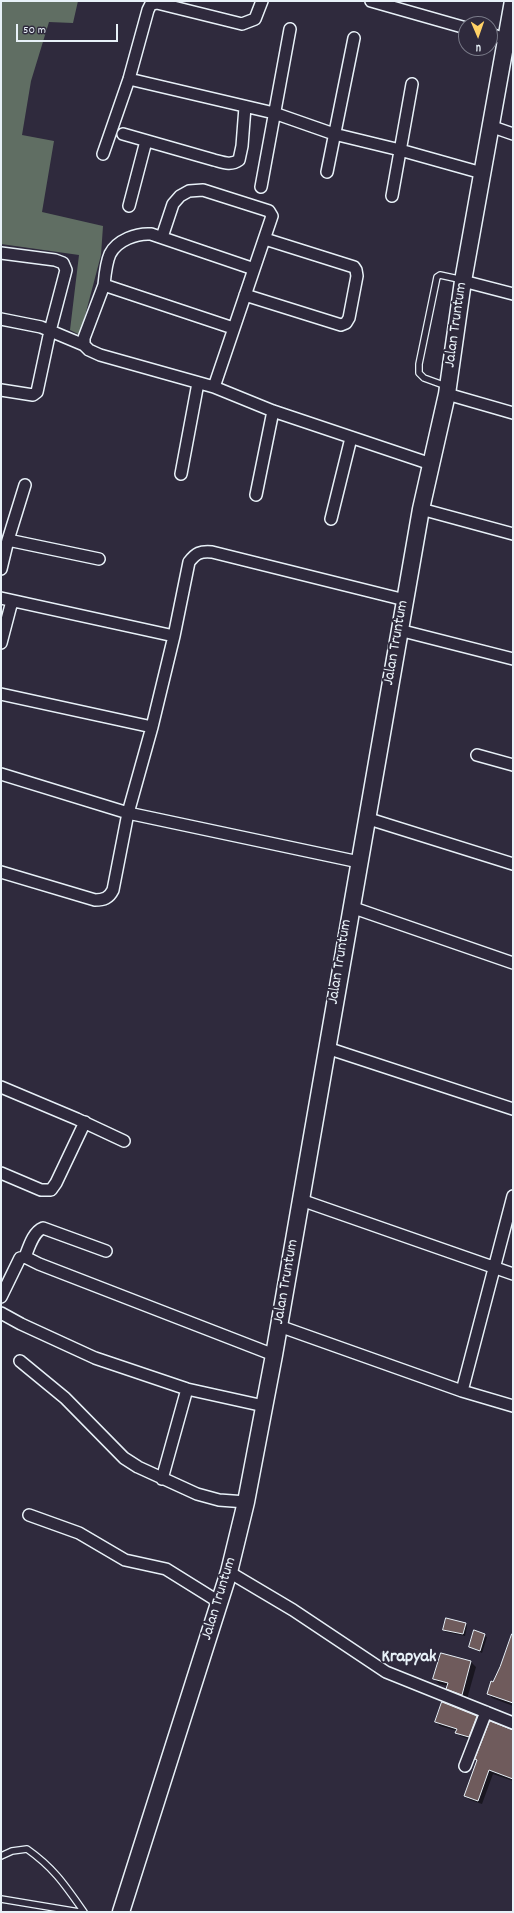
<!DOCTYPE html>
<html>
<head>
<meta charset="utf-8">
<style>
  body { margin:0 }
  #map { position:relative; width:514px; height:1913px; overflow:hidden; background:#2f2a3d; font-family:Dekko,sans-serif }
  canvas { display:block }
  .frame { position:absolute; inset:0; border:2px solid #e8f1f8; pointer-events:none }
  .north { position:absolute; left:458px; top:16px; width:40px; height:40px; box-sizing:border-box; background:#2f2a3d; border:1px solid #797a88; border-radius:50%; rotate:178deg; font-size:11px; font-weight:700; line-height:16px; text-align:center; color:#e8f1f8 }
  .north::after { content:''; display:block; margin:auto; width:14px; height:18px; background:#ffd166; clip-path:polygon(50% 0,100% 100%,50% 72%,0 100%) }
  .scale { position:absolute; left:16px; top:24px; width:102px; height:18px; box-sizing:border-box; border:2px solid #e8f1f8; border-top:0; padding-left:5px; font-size:12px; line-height:14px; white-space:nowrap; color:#e8f1f8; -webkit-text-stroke:3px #2f2a3d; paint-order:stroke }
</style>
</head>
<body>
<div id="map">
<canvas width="514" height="1913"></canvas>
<div class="frame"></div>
<div class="north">U</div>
<div class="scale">50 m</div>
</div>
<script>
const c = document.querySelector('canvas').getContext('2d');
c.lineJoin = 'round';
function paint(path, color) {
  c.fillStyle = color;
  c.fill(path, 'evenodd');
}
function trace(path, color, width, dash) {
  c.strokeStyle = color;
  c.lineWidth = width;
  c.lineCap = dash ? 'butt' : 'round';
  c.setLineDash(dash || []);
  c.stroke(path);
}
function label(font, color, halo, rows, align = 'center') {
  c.font = font + ' Dekko,sans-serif';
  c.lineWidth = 4;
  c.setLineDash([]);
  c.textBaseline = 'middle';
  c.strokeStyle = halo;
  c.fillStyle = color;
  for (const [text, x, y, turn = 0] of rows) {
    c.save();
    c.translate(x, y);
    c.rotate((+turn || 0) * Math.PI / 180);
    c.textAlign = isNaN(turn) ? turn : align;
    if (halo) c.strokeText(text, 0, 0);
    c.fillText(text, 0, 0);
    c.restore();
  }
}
const green = new Path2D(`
  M1 1H78L73 23 49 22 31 81 22 135 54 141 42 212 103 226 101 255 80 335 70 330 79 255 1 244Z`);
const shadow = new Path2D(`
  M465 1623 467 1626 465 1636 446 1632 444 1630Z
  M475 1632 487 1637 482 1653 470 1647Z
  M513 1634V1706L492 1698 488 1693 494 1683Z
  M471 1662 476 1667 467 1699 452 1693 447 1688 448 1686 439 1684 434 1679Z
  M476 1717 480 1720 472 1740 460 1736 457 1731 440 1726 436 1722Z
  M513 1730V1781L493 1774 482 1804 470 1800 465 1796Z`);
const building = new Path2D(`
  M446 1618 466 1623 463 1634 443 1630Z
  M474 1630 485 1634 480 1651 469 1647Z
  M512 1634H513V1703L487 1694 491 1681 493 1682 500 1667Z
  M441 1653 471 1661 462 1695 446 1689 448 1683 433 1679Z
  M442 1702 477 1716 469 1737 455 1733 457 1729 435 1722Z
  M490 1721 513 1730V1779L489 1770 478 1801 464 1796 477 1760 475 1759Z`);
const lane = new Path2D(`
  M446 386 424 378 419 373V364L437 277 440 275 463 280
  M1 1856 12 1851 27 1849C54 1868 65 1885 84 1912
  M1 1899 79 1912`);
const street = new Path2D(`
  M371 1 466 28
  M490 34 505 39
  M129 79 274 113 334 134 400 150 482 173
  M490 126 513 134
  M123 134 214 160C222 162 231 166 239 160L242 146 245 107
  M103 154 129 79 148 10 151 4 157 3 242 24 255 19 262 1
  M327 172 354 38
  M261 187 290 29
  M392 196 412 84
  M129 206 146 141
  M162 237 173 204 180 196 189 191 203 190 269 211 272 216 214 387
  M1 253 55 260 63 263 66 270 50 331 37 392 33 395 1 390
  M463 281 513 294
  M104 285C105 275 106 263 110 254 117 240 137 233 151 234L254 269
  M245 295 341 325 346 323 349 318 357 276 356 270 354 267 265 239
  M1 319 41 327 84 345
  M233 328 104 285 84 338V345L89 350 100 355 214 387 273 411 431 464
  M447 394 513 413
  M181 474 198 383
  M256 495 273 411
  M421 509 513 534
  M331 519 351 438
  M8 540 99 559
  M1 569 8 540 25 485
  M1 598 174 636
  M399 630 513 659
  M1 643 12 601
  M1 694 152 727
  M477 755 513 765
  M1 774 128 813 359 862
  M366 818 513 864
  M1 872 95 900C104 900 109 898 113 890L128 813 152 727 174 636 189 562C196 553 200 551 212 552L405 600
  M351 907 513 963
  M327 1048 513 1109
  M1 1087 77 1119 124 1141
  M1 1173 41 1190H51L56 1183 85 1122
  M301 1200 513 1274
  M25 1257C29 1247 33 1232 43 1228L106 1251
  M1 1297 20 1258 25 1257 39 1264 274 1355
  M1 1313 21 1324 95 1358 187 1389 264 1406
  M279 1326 462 1391 513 1406
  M20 1361 65 1398 124 1458 138 1467 197 1494 219 1500 246 1502
  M462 1391 513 1196
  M162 1479 187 1389
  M29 1515 79 1533 125 1560 166 1569 219 1602
  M229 1572 293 1610 386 1672 513 1723
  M465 1766 486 1712`);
const secondary = new Path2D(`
  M121 1912 229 1572 246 1502 274 1355 421 509 447 394 463 281 513 1`);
const streetNames = [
  ["Jalan Truntum",457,325,-82],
  ["Jalan Truntum",397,643,-80],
  ["Jalan Truntum",341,962,-81],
  ["Jalan Truntum",287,1282,-80],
  ["Jalan Truntum",220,1599,-73]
];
const quarterNames = [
  ["Krapyak",409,1659]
];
paint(green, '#606e63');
paint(shadow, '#0007');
paint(building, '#6f5b5c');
trace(building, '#e8f1f8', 1);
trace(lane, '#e8f1f8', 8);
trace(street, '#e8f1f8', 14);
trace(secondary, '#e8f1f8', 19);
trace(lane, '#2f2a3d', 5.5);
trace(street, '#2f2a3d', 11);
trace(secondary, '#2f2a3d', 16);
label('16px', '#e8f1f8', '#2f2a3d', streetNames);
label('bold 18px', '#e8f1f8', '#2f2a3d', quarterNames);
</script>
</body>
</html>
